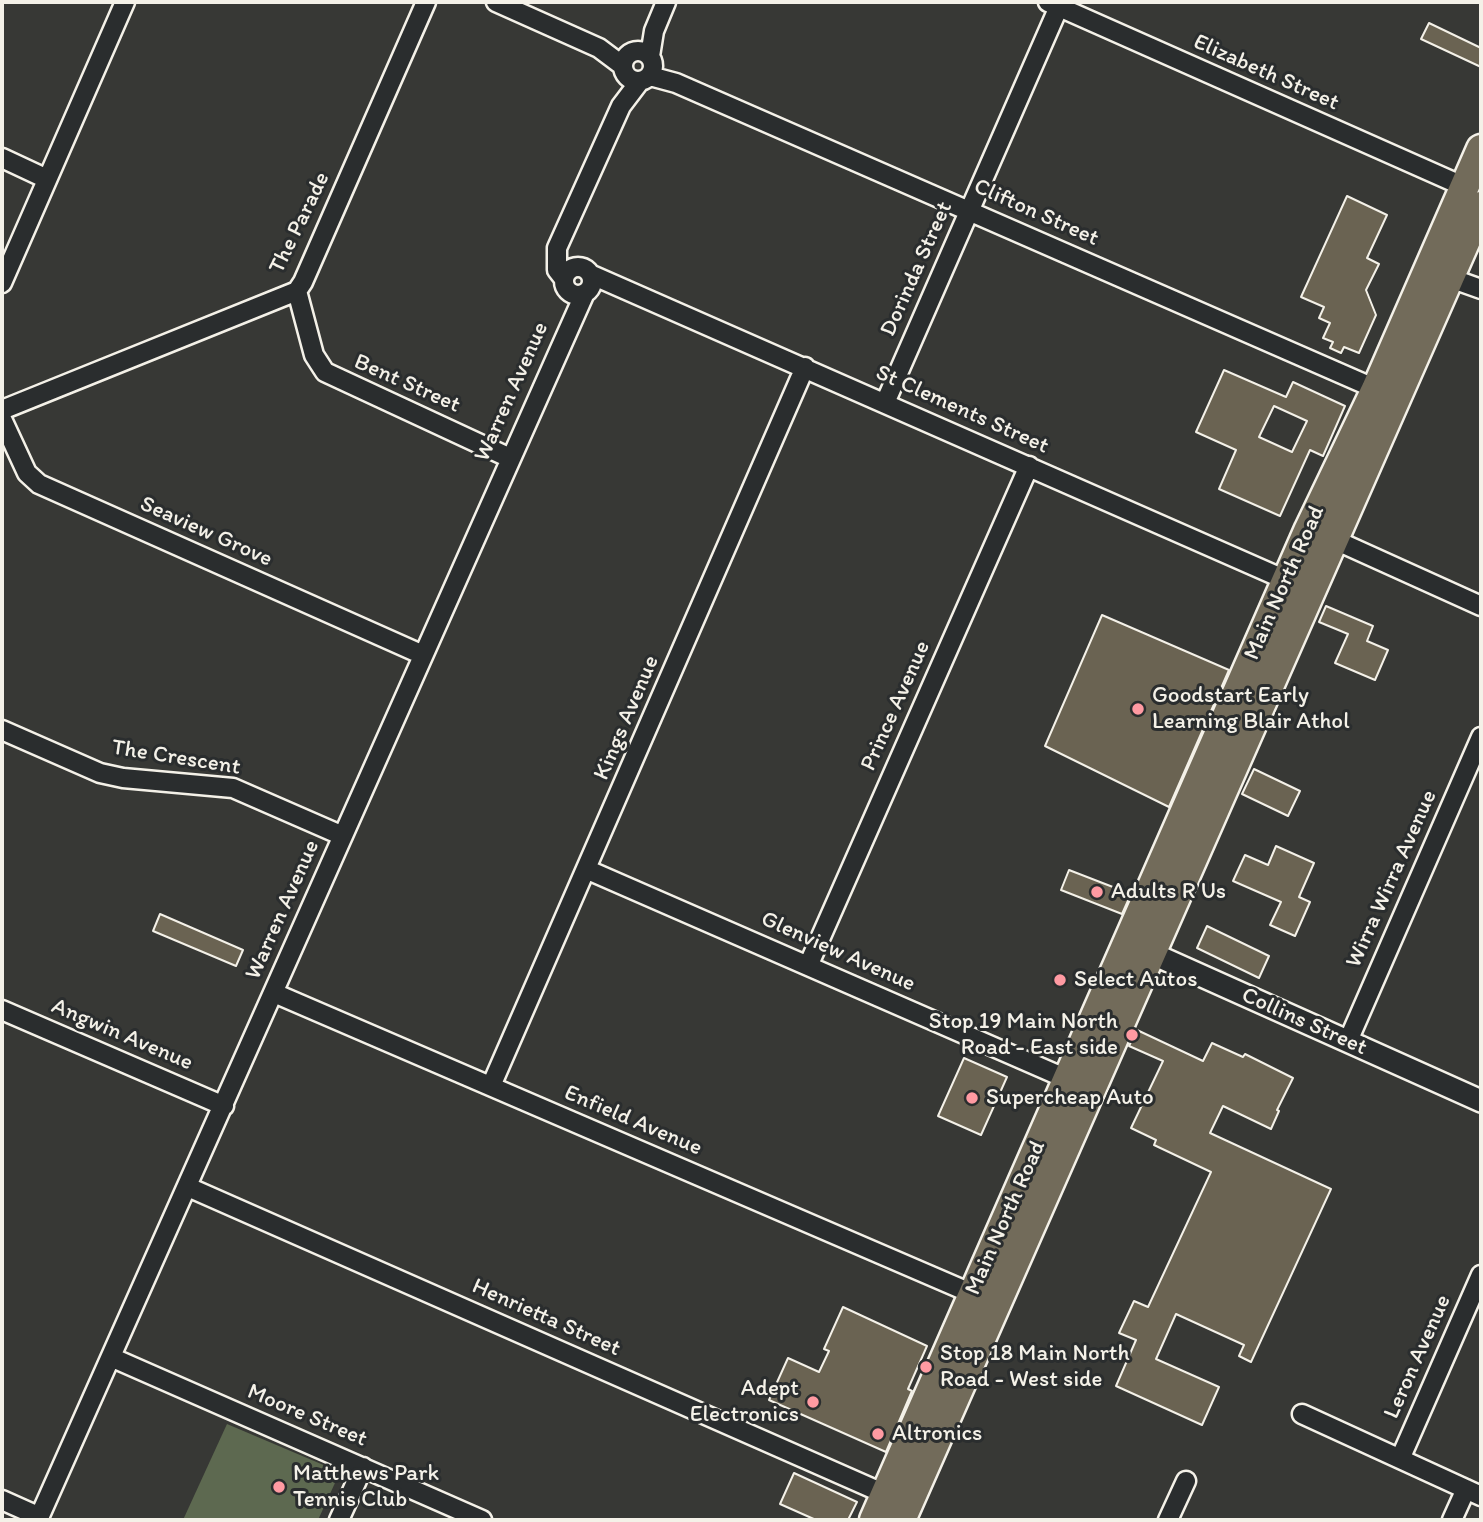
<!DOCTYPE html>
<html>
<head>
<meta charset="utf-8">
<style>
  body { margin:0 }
  #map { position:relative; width:1483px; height:1522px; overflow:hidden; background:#373835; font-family:Itim,sans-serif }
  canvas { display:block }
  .frame { position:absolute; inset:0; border:4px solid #f4f1e8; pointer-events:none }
</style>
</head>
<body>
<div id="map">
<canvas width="1483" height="1522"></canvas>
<div class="frame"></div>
</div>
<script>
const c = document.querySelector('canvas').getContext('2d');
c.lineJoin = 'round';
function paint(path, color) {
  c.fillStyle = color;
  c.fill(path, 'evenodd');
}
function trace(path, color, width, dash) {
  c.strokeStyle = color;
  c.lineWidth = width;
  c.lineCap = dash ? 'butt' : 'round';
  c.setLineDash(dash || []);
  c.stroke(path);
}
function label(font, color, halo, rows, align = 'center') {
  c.font = font + ' Itim,sans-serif';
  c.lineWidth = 6;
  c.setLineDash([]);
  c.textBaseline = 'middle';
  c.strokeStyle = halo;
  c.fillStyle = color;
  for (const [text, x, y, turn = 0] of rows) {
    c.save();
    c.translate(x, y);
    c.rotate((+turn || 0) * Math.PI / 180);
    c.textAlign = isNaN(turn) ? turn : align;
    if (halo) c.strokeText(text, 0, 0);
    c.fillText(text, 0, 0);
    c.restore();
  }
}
const green = new Path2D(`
  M227 1424 340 1472 318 1520H183Z`);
const building = new Path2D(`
  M1429 23 1481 48V67L1421 39Z
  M1347 196 1387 215 1367 258 1379 264 1366 290 1376 315 1359 353 1344 347 1341 353 1330 348 1333 342 1323 338 1330 323 1319 318 1324 307 1301 297Z
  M1224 370 1286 397 1293 382 1345 406 1323 456 1310 450 1280 516 1219 489 1236 450 1196 432ZM1274 406 1307 421 1292 452 1259 437Z
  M1326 606 1373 626 1367 641 1388 650 1375 680 1335 663 1348 634 1319 622Z
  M1102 615 1229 670 1169 807 1045 746Z
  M1254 769 1300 791 1288 816 1242 794Z
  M1276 846 1314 863 1299 897 1310 902 1295 936 1270 925 1281 902 1233 881 1245 855 1268 865Z
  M1069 870 1131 894 1122 914 1061 890Z
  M160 914 243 950 236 966 153 931Z
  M1207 926 1269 956 1259 978 1197 948Z
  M1137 1030 1203 1061 1212 1043 1243 1057 1245 1054 1293 1078 1277 1110 1279 1111 1271 1129 1223 1106 1210 1133 1331 1189 1251 1362 1239 1356 1244 1345 1176 1314 1156 1359 1219 1387 1202 1425 1116 1386 1136 1340 1119 1333 1134 1301 1148 1307 1211 1172 1154 1145 1156 1140 1131 1128 1163 1061 1129 1046Z
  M964 1058 1007 1077 981 1135 938 1116Z
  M843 1307 927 1346 908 1389 912 1391 886 1452 769 1400 788 1358 819 1372 829 1351 824 1349Z
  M794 1473 857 1502 848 1520H816L780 1504Z`);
const minor = new Path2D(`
  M496 2 599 48 623 66
  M1048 2 1465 187
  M623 66a15 15 0 1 1 30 0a15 15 0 1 1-30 0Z
  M650 56 654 31 666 2
  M650 76 676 83 1376 389
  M2 158 47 179
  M564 281a14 14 0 1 1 28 0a14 14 0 1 1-28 0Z
  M592 275 1286 580
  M1450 278 1481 289
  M564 279 557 270V248L621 106 640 81
  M2 283 125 2
  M297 291 314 355 325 372 510 458
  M885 403 1061 2
  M2 410 297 291 303 282 426 2
  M2 419 27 473 39 484 423 655
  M1335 540 1481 606
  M2 730 100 773 123 778 233 788 343 836
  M588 870 1067 1079
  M808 966 1029 466
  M274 993 973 1294
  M2 1010 224 1106
  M1348 1041 1481 737
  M491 1086 805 367
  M188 1187 885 1494
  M113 1358 482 1520
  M1302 1414 1481 1496
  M1400 1459 1481 1275
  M2 1500 40 1517
  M38 1520 584 295
  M339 1520 363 1467
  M1168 1520 1186 1481
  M1452 1520 1466 1489`);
const tertiary = new Path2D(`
  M1153 954 1481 1101`);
const trunk = new Path2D(`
  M874 1520 1309 529 1376 389 1481 149
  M901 1520 1481 206`);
const markers = [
  [1138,709,7,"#ff9aa2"],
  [1097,892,7,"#ff9aa2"],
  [1060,980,7,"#ff9aa2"],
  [1132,1035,7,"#ff9aa2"],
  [972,1098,7,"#ff9aa2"],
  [926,1367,7,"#ff9aa2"],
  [813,1402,7,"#ff9aa2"],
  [878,1434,7,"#ff9aa2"],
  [279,1487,7,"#ff9aa2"]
];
const streetNames = [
  ["Elizabeth Street",1266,73,24],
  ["Clifton Street",1036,213,24],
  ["The Parade",300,223,-64],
  ["Dorinda Street",917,269,-66],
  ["Bent Street",407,384,24],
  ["Warren Avenue",512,392,-66],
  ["St Clements Street",962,410,24],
  ["Seaview Grove",206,532,24],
  ["Main North Road",1285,583,-66],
  ["Prince Avenue",896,706,-66],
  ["Kings Avenue",627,718,-67],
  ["The Crescent",176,758,9],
  ["Wirra Wirra Avenue",1392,879,-66],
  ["Warren Avenue",283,910,-66],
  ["Glenview Avenue",838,952,24],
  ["Collins Street",1304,1022,24],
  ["Angwin Avenue",122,1035,23],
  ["Enfield Avenue",633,1121,23],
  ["Main North Road",1006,1218,-66],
  ["Henrietta Street",546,1318,24],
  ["Leron Avenue",1418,1357,-66],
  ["Moore Street",307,1416,23]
];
const poiNames = [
  ["Goodstart Early",1152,696],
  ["Learning Blair Athol",1152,722],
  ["Adults R Us",1111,892],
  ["Select Autos",1074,980],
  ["Stop 19 Main North",1118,1022,"right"],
  ["Road - East side",1118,1048,"right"],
  ["Supercheap Auto",986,1098],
  ["Stop 18 Main North",940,1354],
  ["Road - West side",940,1380],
  ["Adept",799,1389,"right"],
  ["Electronics",799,1415,"right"],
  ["Altronics",892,1434],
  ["Matthews Park",293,1474],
  ["Tennis Club",293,1500]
];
paint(green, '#5d6950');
paint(building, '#6a6352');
trace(building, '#f4f1e8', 2);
trace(minor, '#f4f1e8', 23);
trace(tertiary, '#f4f1e8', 26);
trace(trunk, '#f4f1e8', 33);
trace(minor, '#2a2d2e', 18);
trace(tertiary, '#2a2d2e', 21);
trace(trunk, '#726b5a', 28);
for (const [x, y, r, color] of markers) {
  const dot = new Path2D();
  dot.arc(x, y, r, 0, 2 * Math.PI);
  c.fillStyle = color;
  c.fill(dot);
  trace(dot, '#2a2d2e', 2.5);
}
label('23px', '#f4f1e8', '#2a2d2e', streetNames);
label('23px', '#f4f1e8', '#2a2d2e', poiNames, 'left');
</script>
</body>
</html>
